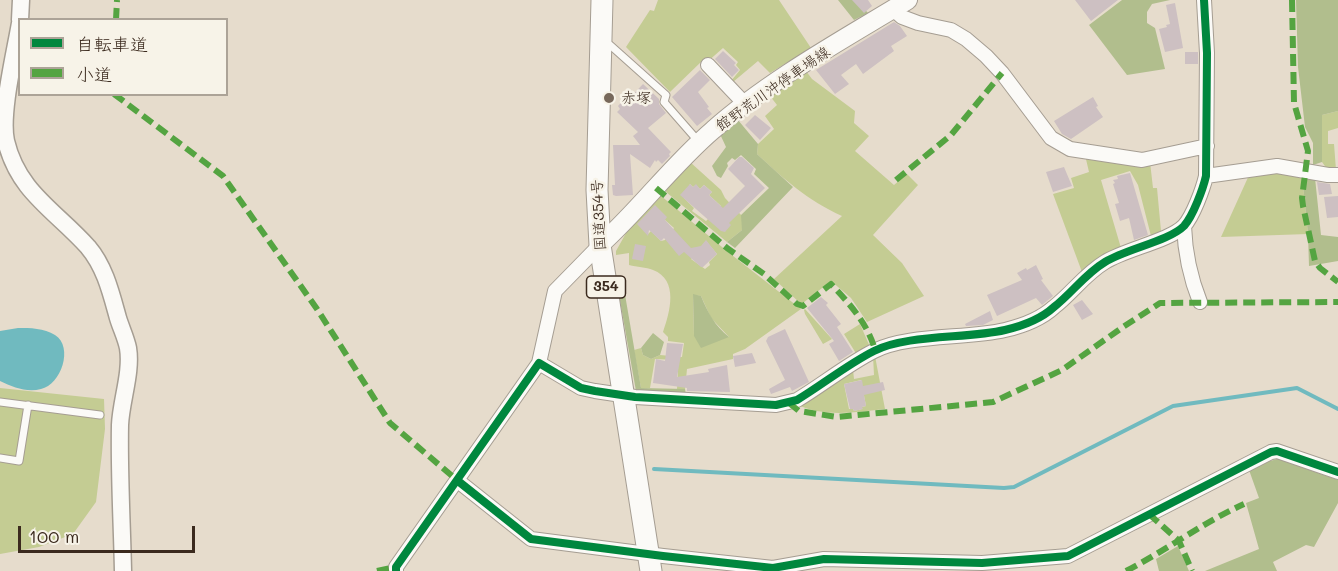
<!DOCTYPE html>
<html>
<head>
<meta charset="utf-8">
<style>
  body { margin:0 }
  #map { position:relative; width:1338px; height:571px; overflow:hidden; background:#e6dccc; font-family:Mali,"Klee One",sans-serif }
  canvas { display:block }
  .legend { position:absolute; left:18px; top:18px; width:210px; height:78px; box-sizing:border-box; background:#f7f3e8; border:2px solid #aca397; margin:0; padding:8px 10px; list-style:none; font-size:18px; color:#3b2a1e }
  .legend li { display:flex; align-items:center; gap:12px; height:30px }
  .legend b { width:30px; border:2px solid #aca397 }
  .scale { position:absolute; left:18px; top:526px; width:177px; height:27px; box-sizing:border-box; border:3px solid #3b2a1e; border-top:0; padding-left:8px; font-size:18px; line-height:21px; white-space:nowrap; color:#3b2a1e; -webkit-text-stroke:4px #f7f3e8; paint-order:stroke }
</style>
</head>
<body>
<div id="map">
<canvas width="1338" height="571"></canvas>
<ul class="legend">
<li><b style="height:8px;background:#00873e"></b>自転車道</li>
<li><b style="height:8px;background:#54a441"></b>小道</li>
</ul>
<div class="scale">100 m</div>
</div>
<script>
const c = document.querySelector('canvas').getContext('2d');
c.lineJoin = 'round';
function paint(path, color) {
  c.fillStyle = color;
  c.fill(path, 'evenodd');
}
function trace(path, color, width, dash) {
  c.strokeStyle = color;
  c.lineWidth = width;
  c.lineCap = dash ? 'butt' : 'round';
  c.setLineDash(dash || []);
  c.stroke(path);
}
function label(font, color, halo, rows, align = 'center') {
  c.font = font + ' Mali,"Klee One",sans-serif';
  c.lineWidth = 5;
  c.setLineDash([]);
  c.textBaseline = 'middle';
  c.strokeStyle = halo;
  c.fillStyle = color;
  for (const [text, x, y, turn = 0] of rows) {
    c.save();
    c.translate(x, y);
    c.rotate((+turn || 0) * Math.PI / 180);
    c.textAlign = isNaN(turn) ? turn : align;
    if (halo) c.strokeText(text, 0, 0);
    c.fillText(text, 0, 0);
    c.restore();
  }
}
const green = new Path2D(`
  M658 0H779L811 48 770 73 758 61 733 82 731 81 740 70 736 65 738 62 723 48 706 63 703 60 670 92 626 47 650 10 654 11Z
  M806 71 812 79 855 111 854 123 869 136 855 151 894 185 907 174 918 185 873 235 902 263 924 296 867 322 851 298 831 281 803 303H800L774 279 842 216C807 200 785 180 757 154L758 144 774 129 765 116 777 105 770 96Z
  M1338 111V128L1328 131V144H1334L1336 170 1327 169 1322 162V115Z
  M1085 155 1150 162 1153 188H1157L1161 231 1151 236 1138 185 1130 171 1101 180 1121 248 1082 272 1053 194 1074 188 1071 178 1089 172Z
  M690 162 721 190 725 198 742 216V230L727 242 666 192 667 187ZM690 184 693 187 696 185 700 189 704 185 712 192 709 195 721 206 706 221 692 211 694 208 684 198Z
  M1280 172 1302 175 1308 234 1221 237 1250 173Z
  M660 195 728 252 801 309 745 349 733 354V359L687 369 685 389H677L678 370 675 360 655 359 650 388H641L634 350 641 348 643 355 651 359 660 355 682 357 684 343 668 341V337L663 332C670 312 679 280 653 270 646 267 637 267 629 265V253L616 255V251L630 226ZM665 220 674 228 665 240 661 241 651 231 648 234 643 228ZM706 241 717 254 709 262 710 265 705 269 691 259ZM693 295 701 296 711 318 729 337 694 336Z
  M805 309 832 339 823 344 805 314 804 310Z
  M860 324 870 347 857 355 844 334Z
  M873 356H875L885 409C857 412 823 418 796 404L853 370 854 379 874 375ZM861 380 866 406 862 407V409L854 411 853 409H849L844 384Z
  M0 388 104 399 105 429 96 502 73 534 39 547 0 554Z`);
const forest = new Path2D(`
  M838 0H856L868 13 854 20Z
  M1122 0H1170L1152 4 1147 12V23L1155 28 1165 69 1127 75 1089 25Z
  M1296 0H1338V111L1322 115V162L1313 165V143L1305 127 1298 67Z
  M738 120 758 144 757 154 793 187 735 248 727 242 742 230 741 215 769 188 754 174 756 169 741 155 735 160 732 158 727 163 728 166 721 178 717 176 712 166 726 147 720 134Z
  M1302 175 1315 178 1321 235 1338 237V261L1309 266 1308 234Z
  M622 277 641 388 685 389 686 395 636 391 616 278Z
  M693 294 701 296C708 313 715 326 729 337L701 348 694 336Z
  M653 333 664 342 660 355 651 359 643 355 641 348Z
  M1278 459 1338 480V503L1314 547 1306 545 1273 562 1277 571H1205L1259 549 1246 503 1259 498 1249 470 1257 464Z
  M1178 546 1189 571H1159L1156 559Z`);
const water = new Path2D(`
  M18 328C30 328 44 328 55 335 74 347 61 385 41 389 27 393 13 387 0 381V331Z`);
const stream = new Path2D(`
  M654 469 1004 488 1014 487 1173 406 1297 388 1338 409`);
const building = new Path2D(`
  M852 0H868L872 6 864 13Z
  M1075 0H1118L1091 21Z
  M1175 3 1183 48 1165 52 1159 29 1167 27 1166 25 1170 24 1166 5Z
  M894 22 900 26 907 36 891 46 894 51 863 74 856 64 841 75 849 84 835 94 816 70Z
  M723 51 736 63 734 65 739 70 732 77 715 59Z
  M1185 52H1198V64H1185Z
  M700 70 710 80 698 92 709 107 707 108 712 114 697 126 672 97Z
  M643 84 659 99V104L666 113 648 128 671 152 669 154 670 156 662 164 658 160 656 162 655 160 650 168 630 154 633 195 616 196 613 195 612 185H615L613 145H640L633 136 638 132 617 112 620 109 618 106 625 98 628 100Z
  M1093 97 1098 106 1096 107 1103 117 1071 139 1062 134 1054 121Z
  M755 115 771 128 760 140 745 125Z
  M739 157H742L754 168 751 174 765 188 729 223 731 225 725 232 721 231 680 195 690 184 693 187 696 184 700 189 704 185 712 192 709 195 723 208 745 186 728 169Z
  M1064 167 1072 186 1053 192 1046 172Z
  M1130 173 1148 235 1134 240 1129 218 1120 221 1115 204 1119 203 1113 184 1115 183 1113 180 1118 179 1117 176Z
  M1317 182 1330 184 1332 194 1319 195Z
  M1338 196V217L1327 218 1324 197Z
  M655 205 667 217 665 220 691 248 701 246 706 240 717 254 703 267H701L684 252 679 256 664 238 661 241 649 230 648 236 637 224Z
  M635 244 646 246 643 261 632 259Z
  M1036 265 1043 279 1041 280 1053 296 1042 305 1036 298 997 316 987 295 1022 280 1017 273 1026 268 1027 270Z
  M821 297 828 303 826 305 841 324 837 327 853 352 839 361 829 344 834 341 807 308Z
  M1082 300 1093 314 1082 320 1073 305Z
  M990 311 993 320 983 325 966 326 965 324Z
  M785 329 809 382 792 391 790 387 771 394 769 389 785 380 766 341 768 337Z
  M667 343 683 344 677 377 709 372 708 369 727 365 730 392 687 391V388L653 383 656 359 665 361Z
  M752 353 756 363 735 367 733 356Z
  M862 380 863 386 883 382 885 390 864 395 866 406 862 407 863 409 854 411 853 409H850L844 384Z`);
const service = new Path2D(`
  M603 45H610L666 95 664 102 699 142
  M0 402 100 415
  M0 458 19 461 28 405`);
const minor = new Path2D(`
  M893 9 902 17 918 23 951 30 966 39 986 56 1002 73 1051 138 1070 149 1142 160 1207 146
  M708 65 745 104
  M1206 176 1277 166 1328 175H1338
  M1184 226C1185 253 1190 277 1200 302
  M539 363 555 291 600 245
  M458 481 531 539 663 556 773 568 824 559 982 563 1068 556 1271 452 1277 451 1338 472
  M396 571V567L539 363 581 388 595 391 635 397 776 405 797 400C822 385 848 364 874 351 907 334 967 339 1005 330 1022 326 1041 319 1054 307 1072 293 1085 274 1105 262 1126 249 1169 241 1184 226 1193 216 1203 189 1206 176L1207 53 1204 0`);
const tertiary = new Path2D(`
  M20 20 21 0
  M20 23C15 53 0 114 6 141 18 192 56 211 88 247 105 267 111 293 118 318 121 328 126 338 128 348 132 372 121 401 120 425 119 474 122 523 123 571`);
const secondary = new Path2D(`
  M600 245C640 209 672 165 713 130 769 80 844 39 908 0`);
const trunk = new Path2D(`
  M602 0 597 190 600 245 651 571`);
const quiet = new Path2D(`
  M1292 0 1294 103 1308 151 1302 198 1303 206 1315 261 1320 268 1338 282
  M116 20 117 0
  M114 94 223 176 317 309 390 423 458 481
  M896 180 951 135 1002 73
  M656 188 727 248 764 274 797 304 803 306 831 284C849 303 868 324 875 350
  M789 403 799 411 837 417 993 402 1062 370 1123 327 1160 303 1338 302
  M1149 514 1179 541 1192 571
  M377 571 396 567
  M1126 571C1167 550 1202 523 1244 504`);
const cycleway = new Path2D(`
  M458 481 531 539 663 556 773 568 824 559 982 563 1068 556 1271 452 1277 451 1338 472
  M396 571V567L539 363 581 388 595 391 635 397 776 405 797 400C822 385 848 364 874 351 907 334 967 339 1005 330 1022 326 1041 319 1054 307 1072 293 1085 274 1105 262 1126 249 1169 241 1184 226 1193 216 1203 189 1206 176L1207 53 1204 0`);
const markers = [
  [609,98,6,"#77685b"]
];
const shields = [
  [606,287,39]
];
const shieldNames = [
  ["354",606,287]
];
const streetNames = [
  ["館野荒川沖停車場線",773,89,-35],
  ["国道354号",599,215,-93]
];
const poiNames = [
  ["赤塚",621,98]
];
paint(green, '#c4cc93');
paint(forest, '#b1be8d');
paint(water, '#70babf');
trace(stream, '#70babf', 4);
paint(building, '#cdc0c2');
trace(service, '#a59d92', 9);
trace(minor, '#a59d92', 16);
trace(tertiary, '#a59d92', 19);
trace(secondary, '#a59d92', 20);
trace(trunk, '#a59d92', 23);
trace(service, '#fbfaf7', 7);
trace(minor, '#fbfaf7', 14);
trace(tertiary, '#fbfaf7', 16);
trace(secondary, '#fbfaf7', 18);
trace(trunk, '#fbfaf7', 21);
trace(quiet, '#54a441', 6, [12, 6]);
trace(cycleway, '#00873e', 8);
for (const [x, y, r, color] of markers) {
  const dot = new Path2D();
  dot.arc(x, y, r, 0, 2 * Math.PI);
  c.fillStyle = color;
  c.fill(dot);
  trace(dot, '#f7f3e8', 2);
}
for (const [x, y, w] of shields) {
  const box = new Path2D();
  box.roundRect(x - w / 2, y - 11, w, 22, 4.5);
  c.fillStyle = '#f7f3e8';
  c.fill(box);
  trace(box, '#3b2a1e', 1.5);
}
label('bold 14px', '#3b2a1e', null, shieldNames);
label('15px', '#3b2a1e', '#f7f3e8', streetNames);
label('15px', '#3b2a1e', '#f7f3e8', poiNames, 'left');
</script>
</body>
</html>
